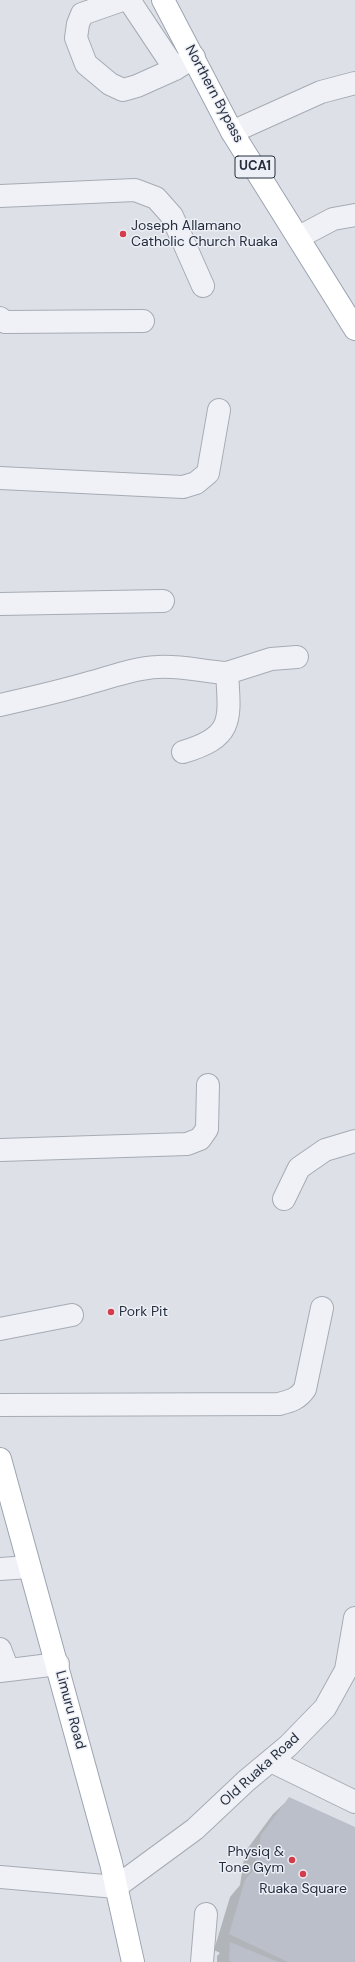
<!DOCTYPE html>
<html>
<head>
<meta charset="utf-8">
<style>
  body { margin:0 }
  canvas { display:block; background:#dde1e7 }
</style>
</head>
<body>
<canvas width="355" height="1962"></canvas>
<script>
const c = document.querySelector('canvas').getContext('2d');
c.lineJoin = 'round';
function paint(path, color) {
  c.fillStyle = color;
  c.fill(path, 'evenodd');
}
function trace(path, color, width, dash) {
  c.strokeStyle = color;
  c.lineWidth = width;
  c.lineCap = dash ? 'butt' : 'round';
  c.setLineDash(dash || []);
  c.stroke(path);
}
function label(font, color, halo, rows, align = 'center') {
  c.font = font + ' "DM Sans",sans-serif';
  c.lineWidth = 3;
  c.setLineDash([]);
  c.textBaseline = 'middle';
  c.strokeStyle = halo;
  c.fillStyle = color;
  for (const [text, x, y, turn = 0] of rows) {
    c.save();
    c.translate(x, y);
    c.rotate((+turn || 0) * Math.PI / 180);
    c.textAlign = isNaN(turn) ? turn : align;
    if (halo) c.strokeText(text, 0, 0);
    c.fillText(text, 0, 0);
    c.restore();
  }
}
const shadow = new Path2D(`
  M289 1799 355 1828V1962H217V1956L220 1953 214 1950 230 1897 240 1885 245 1852 273 1814Z`);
const building = new Path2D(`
  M289 1797 355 1827V1962H288L229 1934 245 1880 255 1868 261 1835Z
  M230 1942 278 1962H231L229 1960Z`);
const minor = new Path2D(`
  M122 0 82 14 78 24 76 38 86 64 110 84 123 90 137 86 175 69 194 57
  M129 0 175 69
  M232 132 321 92 355 83
  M0 196 135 190 156 198 172 216 203 286
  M299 237 333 219 355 215
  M0 318 5 322 143 321
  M0 478 183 487 196 483 208 473 219 410
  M0 604 163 601
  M227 673 271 659 297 657
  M0 705C31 698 62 691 92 682 114 676 135 668 157 667 181 665 204 672 227 673 230 720 234 737 183 752
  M0 1150 187 1144 200 1139 207 1129 208 1085
  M284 1199 299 1168 325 1150 355 1141
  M0 1329 72 1315
  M0 1405 279 1404C291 1401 298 1399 305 1389L322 1308
  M0 1569 29 1567
  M0 1649 8 1670
  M0 1671 58 1664
  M271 1761 355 1802
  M0 1877 116 1887 195 1829 246 1781 288 1746 325 1708 346 1670 355 1618
  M202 1962 206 1914`);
const major = new Path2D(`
  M163 0 232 132 355 329
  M0 1459 111 1863 133 1962`);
const markers = [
  [123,234,4,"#d23c4b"],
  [111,1312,4,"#d23c4b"],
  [292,1860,4,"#d23c4b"],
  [303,1874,4,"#d23c4b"]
];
const shields = [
  [255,167,40]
];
const shieldNames = [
  ["UCA1",255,167]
];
const streetNames = [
  ["Northern Bypass",214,94,62],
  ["Limuru Road",70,1710,75],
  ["Old Ruaka Road",260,1770,-42]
];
const poiNames = [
  ["Joseph Allamano",131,226],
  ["Catholic Church Ruaka",131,242],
  ["Pork Pit",119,1312],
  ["Physiq &",284,1852,"right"],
  ["Tone Gym",284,1868,"right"],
  ["Ruaka Square",303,1889,"center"]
];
paint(shadow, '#0003');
paint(building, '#babfca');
trace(minor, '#a6abb4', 24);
trace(major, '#9ca4b3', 24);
trace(minor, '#f0f1f6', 22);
trace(major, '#fff', 22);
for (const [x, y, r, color] of markers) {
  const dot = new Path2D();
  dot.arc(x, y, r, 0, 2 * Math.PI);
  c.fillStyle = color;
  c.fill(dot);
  trace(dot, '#eceff5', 1.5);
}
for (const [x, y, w] of shields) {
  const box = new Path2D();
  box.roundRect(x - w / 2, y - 11, w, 22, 3);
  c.fillStyle = '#eceff5';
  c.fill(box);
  trace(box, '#262e3e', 1);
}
label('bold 13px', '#262e3e', null, shieldNames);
label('14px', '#262e3e', '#eceff5', streetNames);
label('14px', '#262e3e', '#eceff5', poiNames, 'left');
</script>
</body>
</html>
